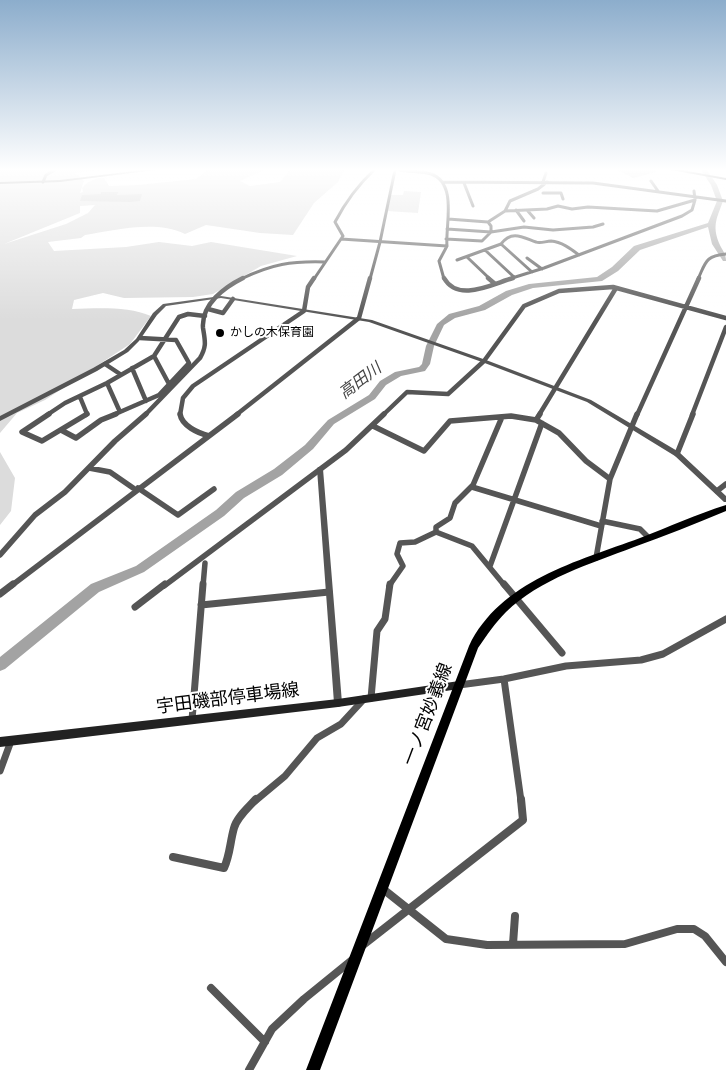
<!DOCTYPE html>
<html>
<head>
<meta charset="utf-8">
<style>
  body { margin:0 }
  canvas { display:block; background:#fff }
</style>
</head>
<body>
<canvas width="726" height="1070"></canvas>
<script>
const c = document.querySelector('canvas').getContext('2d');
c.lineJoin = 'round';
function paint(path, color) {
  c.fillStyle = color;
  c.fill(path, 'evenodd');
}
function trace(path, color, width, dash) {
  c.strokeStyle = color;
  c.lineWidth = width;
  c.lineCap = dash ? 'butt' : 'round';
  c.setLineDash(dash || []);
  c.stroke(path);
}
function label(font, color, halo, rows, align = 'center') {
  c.font = font + ' "Source Sans 3","Noto Sans JP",sans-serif';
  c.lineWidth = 4;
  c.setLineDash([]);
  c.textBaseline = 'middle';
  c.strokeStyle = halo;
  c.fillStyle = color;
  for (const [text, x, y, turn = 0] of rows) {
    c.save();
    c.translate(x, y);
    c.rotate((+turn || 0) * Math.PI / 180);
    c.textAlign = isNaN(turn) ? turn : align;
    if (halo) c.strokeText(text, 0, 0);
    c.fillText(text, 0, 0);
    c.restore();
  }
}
const green = new Path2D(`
  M0 170H99L75 173 84 181 80 193 83 192 82 188C88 181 95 178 104 178L109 186 138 185 196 179 208 170H264L240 181 250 186 280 182 290 170H344L338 182 314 203 293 235 260 233 206 225 185 234C155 220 117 230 85 235L81 238 48 242 54 251 126 247 159 242 192 246 211 242 297 256 261 266 213 294 193 297 124 298 103 293 74 300 72 309C96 308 129 306 151 316L130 344 45 400 17 413 0 433ZM95 205 88 213 66 224 4 244 80 213V206Z
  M404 191 421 192 418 213 387 211 390 195H403Z
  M0 452 15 478 11 511 0 525Z`);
const river = new Path2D(`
  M701 170H707L717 185 723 201C717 218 712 225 719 243 722 250 726 253 726 261H723L712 244 708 227 640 250 618 271 602 281 533 288 512 295 485 310 455 318 444 325 434 346 430 364 425 371 401 376 386 385 375 399 334 424 313 449 282 475 244 498 224 516 144 572 99 592 5 669 0 671V657L91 584 136 566 216 510 236 492 274 469 305 445 328 420 369 395 380 381 395 372 419 367 422 364 426 346 437 324 449 314 479 306 506 291 529 284 597 277 612 267 634 246 708 223 717 201 711 185Z`);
const building = new Path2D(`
  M617 170H656V172L633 178Z
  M101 192H118L117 195 142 194 140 201 130 202 80 201 82 195 101 194Z`);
const minorFar4 = new Path2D(`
  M651 181 658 191
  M43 182 46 175 55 170
  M442 182 593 183 726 201
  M543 182 546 173
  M464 183 473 206
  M543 193H561L563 199
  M516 210 524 221
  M527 210 534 218
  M505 211 510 201 538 189 547 182
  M448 219 488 222
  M447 229 491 232 524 227 553 230 593 227 603 224
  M341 239 447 246C445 227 458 183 431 174 421 171 410 172 400 170
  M446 239 482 241 491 232V226L488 222 505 211 547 209 558 206 572 209 588 207 657 211 695 200
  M501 244 532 272
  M485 250 514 277
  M467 257 490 279
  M527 258 542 269
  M457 260 501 244C512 229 524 238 536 242 540 244 546 241 551 241 562 242 571 249 579 255
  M241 279C272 264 291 261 325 262
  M314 279 343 236 335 222C345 203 358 185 374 170
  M370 279 380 242 395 170
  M444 279 439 261 447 246
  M509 279 544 268 682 216 692 210 695 200 694 191
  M698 279C706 262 705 256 726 254`);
const minorFar3 = new Path2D(`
  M444 278C458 303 492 284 513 278
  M488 278 494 283
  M208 309 223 313 233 299
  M154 356 169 384
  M105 364 120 374
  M132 368 146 401
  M107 383 120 412
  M80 397 87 414 86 415
  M47 415 65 403 107 383 154 356 179 317 188 314 205 316
  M113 415 159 395 189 363 176 340 140 338
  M145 415 200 358C207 346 205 341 203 328 201 304 225 287 243 278
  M180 415 183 398 193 386 304 311 308 287 314 278
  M236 415 359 318 370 278
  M383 415 407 392 448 394 484 361 524 306 559 291 613 287 726 318
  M539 415 616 288
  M637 415 699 278
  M692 415 726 327`);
const minorFar2 = new Path2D(`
  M49 414 22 432 42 441 87 414
  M180 414C182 426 198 433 209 436
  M502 417 473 485 455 503 450 518 436 527V532L472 546 505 586
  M536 420 540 414
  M373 426 424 451 450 421 511 416 536 420 559 433 586 461 610 479
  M61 430 76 438 101 420 116 414
  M677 454 693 414
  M89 468 110 472 136 490
  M472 487 601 526
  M138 488 178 515 214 489
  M717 491 726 484
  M602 521 640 529 649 538
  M0 555 35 515 65 492 115 441 146 414
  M596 558 610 479 637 414
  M490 566 542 423
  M11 586 238 414
  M164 586 346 450 384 414
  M203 586 205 563
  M389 586 403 566 397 554 400 543 415 542 436 532`);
const minorFar1 = new Path2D(`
  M504 584 562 653
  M0 594 13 584
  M201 605 329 592
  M135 607 165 584
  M504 679 521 801
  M459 685 504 679 566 666 641 660 663 654 726 619
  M371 698 377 631 385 619 390 584
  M192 720 203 584
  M0 771 11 741
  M255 801 285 776 317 738 341 724 364 699`);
const minor = new Path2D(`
  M173 857 224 868C230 855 230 842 234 828 237 817 248 808 256 799
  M383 889 446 939 487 945 625 944 677 929H694L705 936 726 962
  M513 944 515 916
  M363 945 523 820 521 799
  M211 988 265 1042
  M249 1070 272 1029 304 999 352 960`);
const tertiary = new Path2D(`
  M143 170H155L60 182 0 184V182L60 180Z
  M221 296 372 320 486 360 591 400 679 452 726 496V502H724L675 456 587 402 482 362 369 322 221 298 166 306 157 315 139 341 128 352 97 371 0 421V416L93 368 124 350 136 339 153 313 163 304Z
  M318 467H322L323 469 342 703 341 706 338 707 335 706 334 703 317 469Z`);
const secondary = new Path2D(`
  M459 681 462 682 463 685 462 688 459 689 338 707 0 747V737L338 699Z`);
const primary = new Path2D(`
  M726 505V511C695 524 665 536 634 547 590 564 540 579 506 612 495 623 487 635 478 648L320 1070H306L469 646C500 581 578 561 640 538 669 527 697 514 726 505Z`);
const trunk = new Path2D(`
  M671 170H682L726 178V180Z`);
const markers = [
  [220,333,5,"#000"]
];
const farPoinames = [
  ["かしの木保育園",230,333]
];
const waterNames = [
  ["高田川",361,382,-37]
];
const nearStreetnames = [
  ["宇田磯部停車場線",228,700,-7],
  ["一ノ宮妙義線",429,715,-69]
];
paint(green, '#dcdcdc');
paint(river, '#a3a3a3');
paint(building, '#c4c4c4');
trace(minorFar4, '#555', 3);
trace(minorFar3, '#555', 4.5);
trace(minorFar2, '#555', 5.5);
trace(minorFar1, '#555', 7);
trace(minor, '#555', 8);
paint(tertiary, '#555');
paint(secondary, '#222');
paint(primary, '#000');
paint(trunk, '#000');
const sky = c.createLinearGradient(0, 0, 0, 320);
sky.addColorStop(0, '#8cadcc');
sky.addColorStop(0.53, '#fff');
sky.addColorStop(1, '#ffffff00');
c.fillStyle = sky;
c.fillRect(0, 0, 726, 320);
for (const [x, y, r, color] of markers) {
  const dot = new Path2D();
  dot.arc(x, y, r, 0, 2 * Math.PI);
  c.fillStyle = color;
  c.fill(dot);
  trace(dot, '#fff', 2);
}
label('12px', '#000', '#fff', farPoinames, 'left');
label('italic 16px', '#444', '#fff', waterNames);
label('18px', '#000', '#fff', nearStreetnames);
</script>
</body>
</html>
